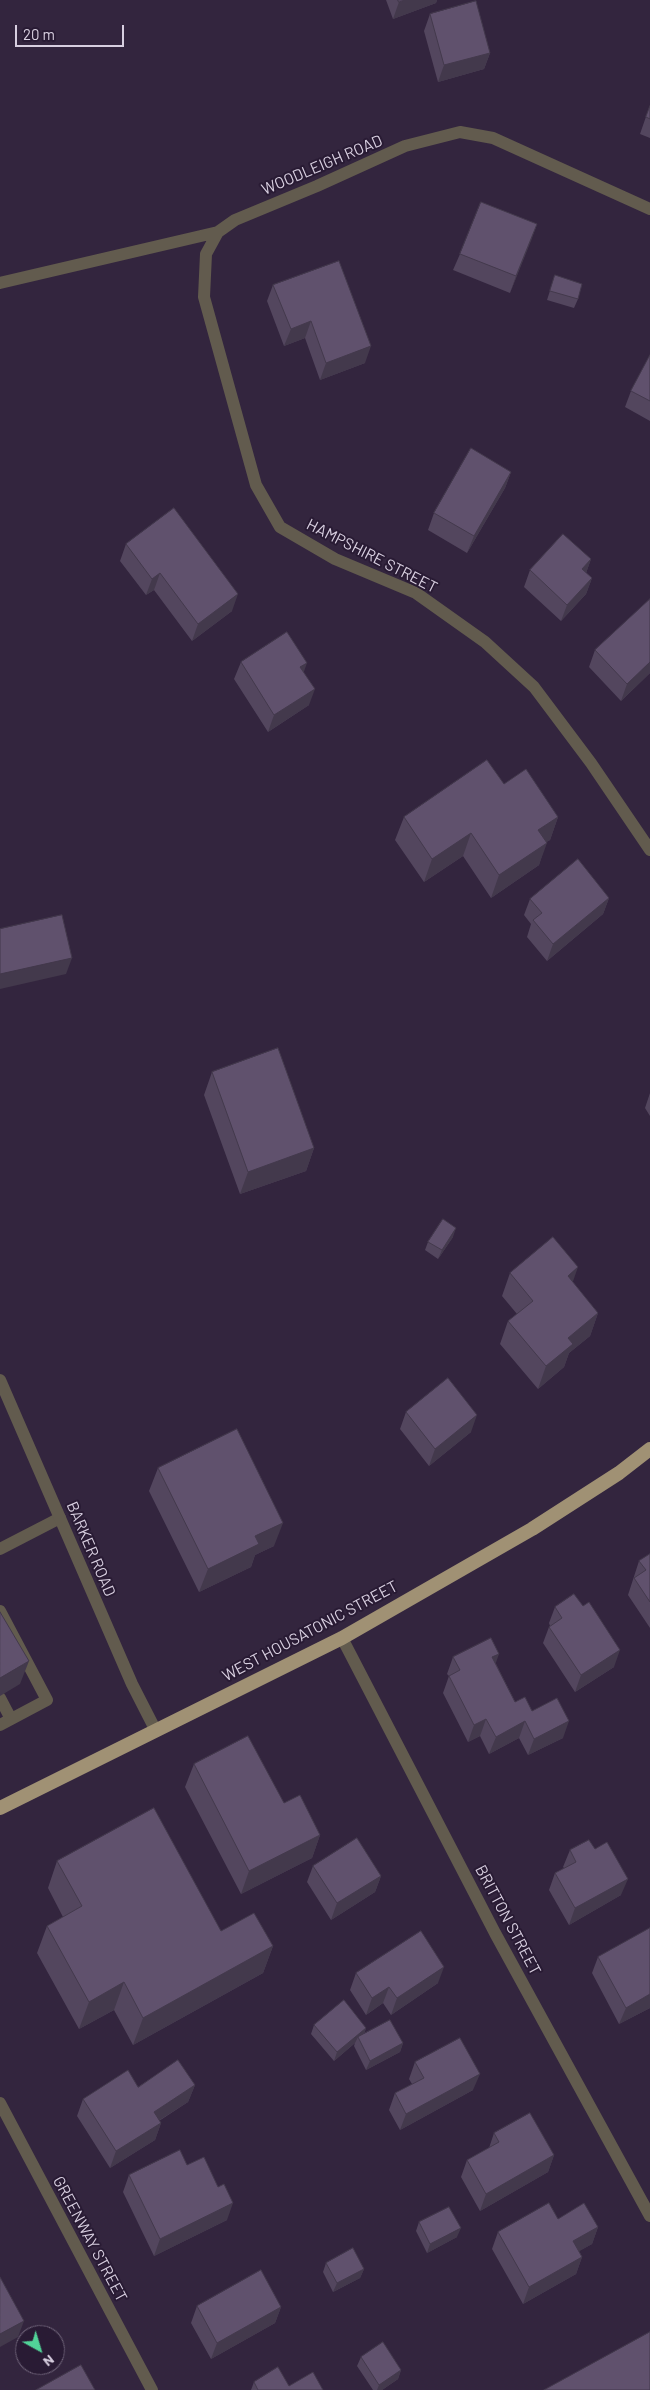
<!DOCTYPE html>
<html>
<head>
<meta charset="utf-8">
<style>
  body { margin:0 }
  #map { position:relative; width:650px; height:2390px; overflow:hidden; background:#33253e; font-family:Barlow,sans-serif }
  canvas { display:block }
  .north { position:absolute; left:15px; top:2325px; width:50px; height:50px; box-sizing:border-box; background:#291b34; border:1px solid #6f6379; border-radius:50%; rotate:141deg; font-size:14px; font-weight:700; line-height:20px; text-align:center; color:#d8cfe0 }
  .north::after { content:''; display:block; margin:auto; width:18px; height:22px; background:#51d398; clip-path:polygon(50% 0,100% 100%,50% 72%,0 100%) }
  .scale { position:absolute; left:15px; top:25px; width:109px; height:22px; box-sizing:border-box; border:2px solid #d8cfe0; border-top:0; padding-left:6px; font-size:15px; line-height:18px; white-space:nowrap; color:#d8cfe0; -webkit-text-stroke:4px #291b34; paint-order:stroke }
</style>
</head>
<body>
<div id="map">
<canvas width="650" height="2390"></canvas>
<div class="north">N</div>
<div class="scale">20 m</div>
</div>
<script>
const c = document.querySelector('canvas').getContext('2d');
c.lineJoin = 'round';
function trace(path, color, width, dash) {
  c.strokeStyle = color;
  c.lineWidth = width;
  c.lineCap = dash ? 'butt' : 'round';
  c.setLineDash(dash || []);
  c.stroke(path);
}
function paint(path, color) {
  c.fillStyle = color;
  c.fill(path, 'evenodd');
}
function label(font, color, halo, rows, align = 'center') {
  c.font = font + ' Barlow,sans-serif';
  c.lineWidth = 4;
  c.setLineDash([]);
  c.textBaseline = 'middle';
  c.strokeStyle = halo;
  c.fillStyle = color;
  for (const [text, x, y, turn = 0] of rows) {
    c.save();
    c.translate(x, y);
    c.rotate((+turn || 0) * Math.PI / 180);
    c.textAlign = isNaN(turn) ? turn : align;
    if (halo) c.strokeText(text, 0, 0);
    c.fillText(text, 0, 0);
    c.restore();
  }
}
const service = new Path2D(`
  M0 1549 60 1518
  M0 1611 47 1700 0 1725
  M0 1698 11 1719`);
const minor = new Path2D(`
  M218 232 206 254 204 297 256 485 280 527 335 559 416 593 485 642 534 687 591 763 650 850
  M0 283 218 232 235 220 317 186 405 146 460 132 493 138 650 209
  M342 1638 495 1933 650 2216
  M0 2103 152 2390`);
const tertiary = new Path2D(`
  M0 1380 132 1684 156 1731`);
const trunk = new Path2D(`
  M0 1808 342 1638 532 1529 619 1473 650 1449`);
const wall = new Path2D(`
  M386 0H437L436 3 393 19Z
  M430 14 490 53 484 69 438 82 424 31Z
  M650 105V138L640 134Z
  M537 224 510 293 453 270 460 254Z
  M555 275 578 299 574 308 547 300Z
  M273 285 365 363 320 380 305 338 284 346 267 301Z
  M650 355V421L625 407 631 391Z
  M511 472 505 488 467 553 428 530 434 513Z
  M126 544 232 611 192 641 154 590 146 595 120 561Z
  M591 559 586 573 592 578 586 594 561 621 524 587 530 570Z
  M595 650 650 673 621 701 589 667Z
  M241 662 304 672 309 705 268 732 234 679Z
  M504 784 558 817 550 840 546 842 539 865 491 898 463 856 424 882 395 840 404 817Z
  M609 898 603 914 547 961 527 937 531 924 524 915 530 899Z
  M212 1072 314 1148 306 1171 240 1194 204 1095Z
  M650 1093V1116L645 1108Z
  M453 1237 438 1259 425 1250 428 1242Z
  M510 1273 573 1283 598 1313 590 1336 569 1353 564 1367 538 1389 500 1344 508 1321 517 1314 502 1296Z
  M406 1412 471 1432 429 1466 400 1429Z
  M158 1468 274 1546 255 1555 251 1567 199 1592 149 1491Z
  M650 1554V1628L628 1595 639 1561Z
  M555 1607 614 1667 575 1692 543 1643 549 1627 550 1626 549 1623Z
  M453 1657 496 1664 515 1702 532 1711 563 1738 528 1755 519 1738 489 1754 480 1736 468 1742 443 1693 449 1676 447 1674Z
  M194 1764 284 1803 320 1835 312 1858 241 1894 185 1787Z
  M570 1850 621 1895 569 1925 549 1890 555 1873 564 1868 563 1867Z
  M57 1861 221 1931 273 1946 263 1973 133 2045 114 2010 79 2029 37 1953 47 1926 63 1917 48 1888Z
  M313 1866 381 1876 375 1892 331 1920 307 1882Z
  M650 1928V2008L619 2024 592 1973 598 1957Z
  M356 1973 438 1983 391 2015 383 2003 366 2015 350 1990Z
  M314 2025 366 2028 364 2034 403 2043 400 2052 366 2070 354 2046 355 2043 334 2061 311 2034Z
  M415 2062 473 2090 400 2130 389 2110 395 2093 412 2084 409 2079Z
  M195 2085 188 2102 159 2121 161 2123 155 2140 110 2168 77 2116 83 2099 138 2087Z
  M494 2133 554 2155 548 2172 480 2211 461 2177 467 2160 489 2148Z
  M187 2165 227 2220 154 2256 123 2192 129 2175Z
  M558 2219 598 2227 592 2244 579 2251 582 2257 576 2274 523 2304 492 2249 498 2232Z
  M419 2222 457 2237 427 2253 416 2231Z
  M326 2263 364 2269 360 2278 333 2292 323 2272Z
  M197 2306 281 2307 275 2323 211 2359 191 2323Z
  M361 2357 401 2370 398 2379 382 2390H373L357 2366Z
  M254 2382 289 2386 323 2390H251Z`);
const shadedWall = new Path2D(`
  M405 0H437L436 3 393 19 399 2Z
  M490 53 484 69 438 82 444 65Z
  M537 224 531 241 510 293 516 276Z
  M311 321 305 338 284 346 291 329Z
  M371 346 365 363 320 380 326 363Z
  M511 472 505 488 467 553 474 536Z
  M591 559 585 576 582 569Z
  M160 573 154 590 146 595 152 579Z
  M592 578 586 594 561 621 567 605Z
  M238 594 232 611 192 641 198 624Z
  M650 662V673L621 701 627 684Z
  M307 663 301 680 300 667Z
  M315 689 309 705 268 732 274 715Z
  M558 817 550 840 530 852 538 830Z
  M471 833 463 856 424 882 432 859Z
  M547 843 539 865 491 898 499 875Z
  M609 898 603 914 547 961 553 944Z
  M72 958 66 974 0 989V974Z
  M314 1148 306 1171 240 1194 248 1172Z
  M456 1228 453 1237 438 1259 442 1250Z
  M578 1267 570 1290 568 1276Z
  M598 1313 590 1336 569 1353 564 1367 538 1389 546 1366 568 1338Z
  M477 1415 471 1432 429 1466 435 1449Z
  M283 1523 274 1546 255 1555 251 1567 199 1592 208 1569 255 1536Z
  M620 1650 614 1667 575 1692 581 1675Z
  M499 1654 493 1671 492 1657Z
  M29 1661 20 1684 0 1696V1678Z
  M486 1719 480 1736 468 1742 474 1725Z
  M525 1721 519 1738 489 1754 496 1737Z
  M569 1721 563 1738 528 1755 534 1739Z
  M320 1835 312 1858 241 1894 249 1871Z
  M381 1876 375 1892 331 1920 337 1903Z
  M628 1879 621 1895 569 1925 575 1908Z
  M273 1946 263 1973 133 2045 143 2018Z
  M444 1967 438 1983 391 2015 397 1998Z
  M124 1982 114 2010 79 2029 89 2002Z
  M389 1987 383 2003 366 2015 372 1998Z
  M650 1994V2008L619 2024 626 2008Z
  M366 2028 363 2037H358L355 2043 334 2061 337 2052Z
  M403 2043 400 2052 366 2070 370 2061Z
  M480 2074 473 2090 400 2130 406 2114Z
  M195 2085 188 2102 147 2128 154 2112Z
  M161 2123 155 2140 110 2168 116 2151Z
  M554 2155 548 2172 480 2211 486 2194Z
  M233 2203 227 2220 154 2256 160 2239Z
  M598 2227 592 2244 567 2258 573 2241Z
  M461 2228 457 2237 427 2253 430 2244Z
  M582 2257 576 2274 523 2304 529 2287Z
  M364 2269 360 2278 333 2292 337 2283Z
  M281 2307 275 2323 211 2359 217 2343Z
  M24 2321 18 2337 0 2347V2334Z
  M401 2370 398 2379 382 2390H377L379 2385Z`);
const building = new Path2D(`
  M398 0H405L399 2Z
  M476 1 490 53 444 65 430 14Z
  M650 106V119L646 117Z
  M481 202 537 224 516 276 460 254Z
  M339 261 371 346 326 363 311 321 291 329 273 285Z
  M555 275 582 284 578 299 550 291Z
  M650 355V401L631 391Z
  M471 448 511 472 474 536 434 513Z
  M174 508 238 594 198 624 160 573 152 579 126 544Z
  M563 534 591 559 582 569 592 578 567 605 530 570Z
  M650 599V662L627 684 595 650Z
  M287 632 307 663 300 667 315 689 274 715 241 662Z
  M487 760 504 784 526 769 558 817 538 830 547 843 499 875 471 833 432 859 404 817Z
  M578 859 609 898 553 944 533 920 542 913 530 899Z
  M62 915 72 958 0 974V929Z
  M278 1048 314 1148 248 1172 212 1072Z
  M443 1219 456 1228 442 1250 428 1242Z
  M553 1237 578 1267 568 1276 598 1313 568 1338 573 1344 546 1366 508 1321 533 1301 510 1273Z
  M448 1378 477 1415 435 1449 406 1412Z
  M237 1429 283 1523 255 1536 259 1544 208 1569 158 1468Z
  M650 1554V1602L634 1578 646 1570 639 1561Z
  M574 1594 583 1606 589 1602 620 1650 581 1675 549 1627 562 1618 555 1607Z
  M0 1612 29 1661 0 1678Z
  M491 1638 499 1654 492 1657 515 1702 525 1697 532 1711 557 1698 569 1721 534 1739 525 1721 496 1737 486 1719 474 1725 449 1676 460 1670 453 1657Z
  M248 1736 284 1803 300 1795 320 1835 249 1871 194 1764Z
  M154 1808 221 1931 254 1913 273 1946 143 2018 124 1982 89 2002 47 1926 82 1906 57 1861Z
  M357 1838 381 1876 337 1903 313 1866Z
  M589 1840 595 1849 607 1842 628 1879 575 1908 555 1873 576 1862 570 1850Z
  M650 1928V1994L626 2008 598 1957Z
  M421 1931 444 1967 397 1998 389 1987 372 1998 356 1973Z
  M344 2000 366 2028 337 2052 314 2025Z
  M390 2020 403 2043 370 2061 358 2037Z
  M460 2038 480 2074 406 2114 395 2093 424 2078 415 2062Z
  M178 2060 195 2085 154 2112 161 2123 116 2151 83 2099 128 2070 138 2087Z
  M530 2113 554 2155 486 2194 467 2160 499 2142 494 2133Z
  M180 2150 187 2165 204 2157 218 2187 224 2184 233 2203 160 2239 129 2175Z
  M549 2203 558 2219 584 2203 598 2227 573 2241 582 2257 529 2287 498 2232Z
  M449 2207 461 2228 430 2244 419 2222Z
  M353 2248 364 2269 337 2283 326 2263Z
  M261 2270 281 2307 217 2343 197 2306Z
  M0 2277 24 2321 0 2334Z
  M650 2332V2390H544Z
  M383 2342 401 2370 379 2385 361 2357Z
  M81 2365 95 2390H36Z
  M278 2367 289 2386 313 2372 323 2390H258L254 2382Z`);
const streetNames = [
  ["WOODLEIGH ROAD",322,165,-23],
  ["HAMPSHIRE STREET",372,556,27],
  ["BARKER ROAD",91,1549,67],
  ["WEST HOUSATONIC STREET",310,1631,-28],
  ["BRITTON STREET",508,1920,62],
  ["GREENWAY STREET",90,2239,62]
];
trace(service, '#625b4e', 12);
trace(minor, '#625b4e', 12);
trace(tertiary, '#625b4e', 12);
trace(trunk, '#a09174', 14);
paint(wall, '#53465e');
paint(shadedWall, '#43394c');
paint(building, '#60516d');
trace(building, '#43394c', 1);
label('16px', '#d8cfe0', '#291b34', streetNames);
</script>
</body>
</html>
